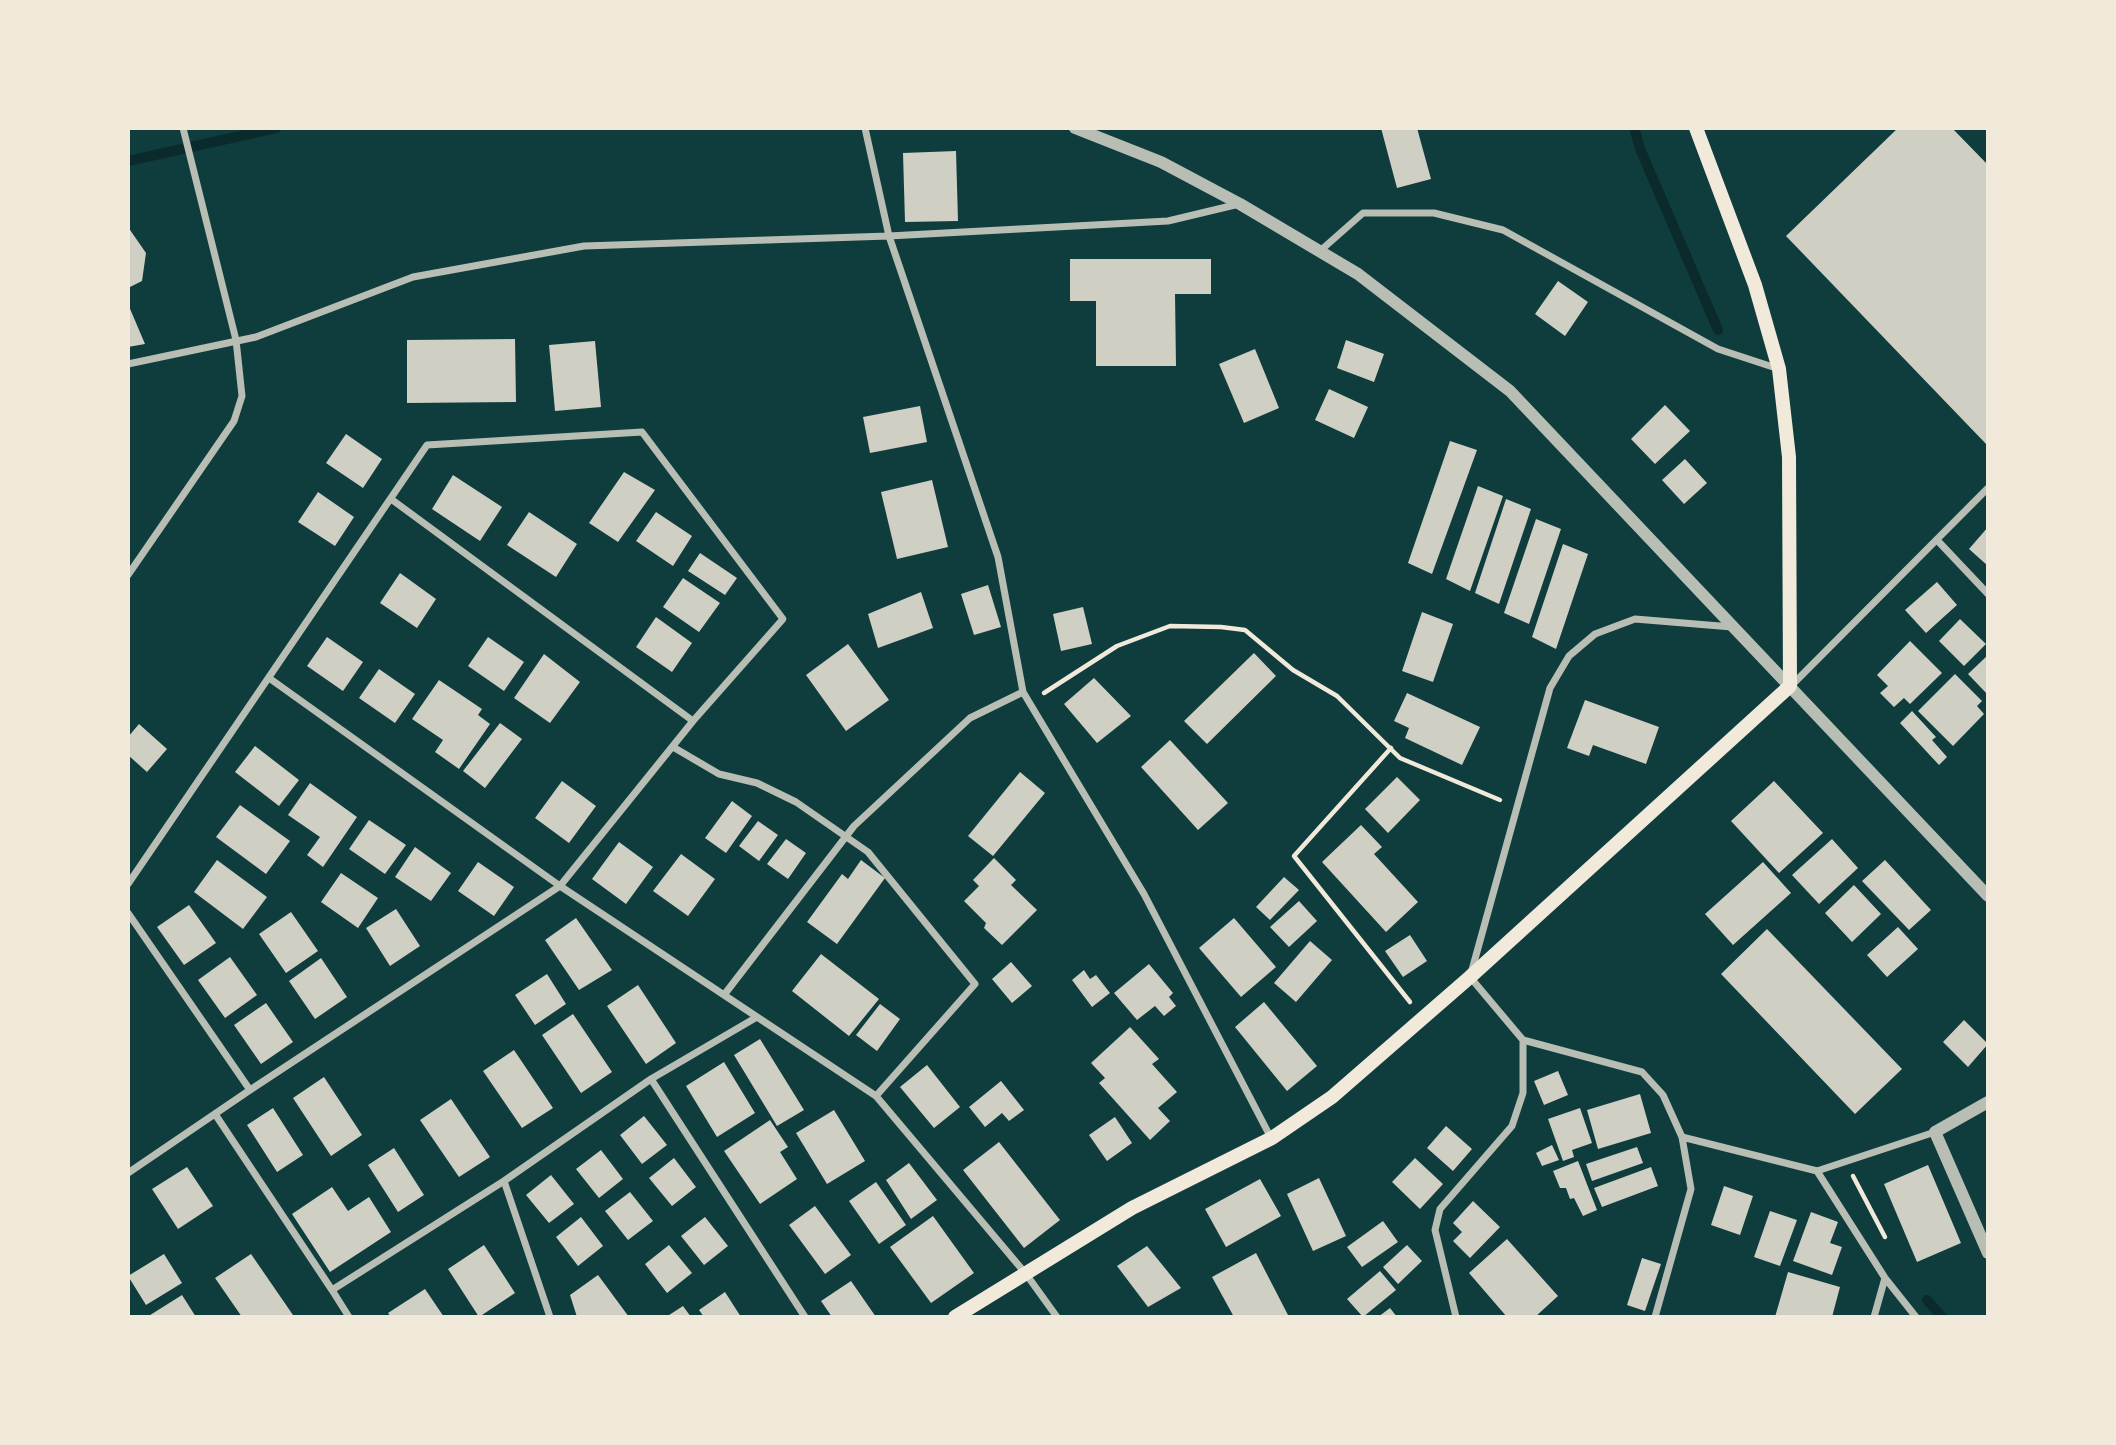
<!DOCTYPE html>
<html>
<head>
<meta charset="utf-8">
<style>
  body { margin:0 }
  #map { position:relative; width:2116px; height:1445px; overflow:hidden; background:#0f3d3e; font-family:Commissioner,sans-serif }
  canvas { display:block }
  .frame { position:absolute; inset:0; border:130px solid #f1e9da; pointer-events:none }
</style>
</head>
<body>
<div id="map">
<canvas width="2116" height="1445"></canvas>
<div class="frame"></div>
</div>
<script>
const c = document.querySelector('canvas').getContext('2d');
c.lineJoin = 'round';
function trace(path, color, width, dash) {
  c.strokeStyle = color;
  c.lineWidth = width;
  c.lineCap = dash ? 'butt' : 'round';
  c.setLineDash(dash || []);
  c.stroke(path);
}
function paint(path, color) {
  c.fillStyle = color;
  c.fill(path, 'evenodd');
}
const stream = new Path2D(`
  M1634 128 1641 151 1718 330
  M128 161 276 128
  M1927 1300 1942 1317`);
const building = new Path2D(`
  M1381 128H1417L1431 179 1397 188Z
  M1898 128H1952L1988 165V446L1786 236Z
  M956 151 958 221 905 222 903 153Z
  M128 227 146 253 142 281 128 288Z
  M1070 259H1211V294H1175L1176 366H1096V301H1070Z
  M1558 281 1588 302 1565 336 1535 314Z
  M128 304 145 344 128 347Z
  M515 339 516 402 407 403V340Z
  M1346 340 1384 354 1374 382 1337 368Z
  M595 341 601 407 555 411 549 345Z
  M1255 349 1279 408 1244 423 1219 364Z
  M1329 389 1368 407 1354 438 1315 420Z
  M1665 405 1690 431 1655 464 1631 439Z
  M920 406 927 442 870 453 863 417Z
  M346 434 382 459 363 488 326 463Z
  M1450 441 1477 450 1432 574 1408 563Z
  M1685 459 1707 483 1684 504 1662 480Z
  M624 472 655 490 618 542 589 523Z
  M453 475 502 507 480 541 432 509Z
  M932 480 948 547 897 559 881 492Z
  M1478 486 1503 496 1470 591 1446 579Z
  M318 492 354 517 335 546 298 522Z
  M1506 499 1531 509 1499 604 1475 593Z
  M529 512 577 544 556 577 507 545Z
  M656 512 692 536 673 566 636 541Z
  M1536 519 1561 529 1529 624 1504 613Z
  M1988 527V566L1969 549Z
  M1563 544 1588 554 1556 649 1532 637Z
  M700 553 737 578 725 595 688 571Z
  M400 573 436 599 417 628 380 603Z
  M683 578 720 603 699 632 663 607Z
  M1937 582 1957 605 1926 633 1905 610Z
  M988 585 1001 627 974 635 961 594Z
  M921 592 933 628 878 648 868 614Z
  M1083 607 1092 644 1061 651 1053 614Z
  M1422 612 1453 624 1433 682 1402 671Z
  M656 617 692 643 672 672 636 647Z
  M1960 619 1986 644 1964 666 1939 641Z
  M327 637 363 662 343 691 307 666Z
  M488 637 524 662 504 691 468 666Z
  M1910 641 1942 673 1910 704 1904 698 1894 707 1880 693 1888 686 1877 675Z
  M848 644 889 700 846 731 806 675Z
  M1254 653 1276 676 1207 744 1184 721Z
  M544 654 580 682 550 723 514 698Z
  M1988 655V695L1968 674Z
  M379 669 415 694 395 723 359 698Z
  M1955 674 1982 701 1977 706 1984 714 1953 746 1918 711Z
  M1094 678 1131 716 1097 743 1064 704Z
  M439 680 482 709 478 715 490 724 459 769 435 752 443 740 412 719Z
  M1407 693 1480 727 1462 765 1405 738 1409 728 1394 721Z
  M1585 700 1659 727 1646 764 1593 745 1589 756 1567 748Z
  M1912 711 1936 737 1932 740 1947 757 1939 765 1900 723Z
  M500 723 522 739 485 788 463 771Z
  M139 724 167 749 147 772 128 755V737Z
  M1170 740 1228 803 1198 830 1141 767Z
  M255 746 299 780 279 806 235 772Z
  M1020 772 1045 793 993 856 968 836Z
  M1397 777 1420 800 1388 833 1365 809Z
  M562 781 596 806 569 843 535 818Z
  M1774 781 1823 833 1779 873 1731 821Z
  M310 783 357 817 323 867 307 855 320 837 288 815Z
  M732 801 752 816 726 853 705 838Z
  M240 805 290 841 266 874 216 837Z
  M369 820 406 845 385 874 349 849Z
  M758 821 778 835 759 861 739 846Z
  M1361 825 1382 847 1374 854 1418 902 1386 932 1322 862Z
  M786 839 806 853 788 879 767 864Z
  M1832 839 1858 868 1819 904 1792 875Z
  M619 842 653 867 626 904 592 879Z
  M415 847 451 873 431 901 395 877Z
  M681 854 715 879 688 916 653 891Z
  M994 858 1016 880 1011 885 1037 910 1002 945 984 928 986 923 964 901 979 886 973 880Z
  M217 860 267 897 243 929 194 892Z
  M861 860 885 878 837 944 807 922 842 874 848 879Z
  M1885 860 1931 910 1909 930 1862 881Z
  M478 862 514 887 494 916 458 891Z
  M1763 862 1791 893 1733 945 1705 914Z
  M341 873 378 898 358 928 321 902Z
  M1284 877 1299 890 1270 920 1256 907Z
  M1854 885 1881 914 1852 942 1825 913Z
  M1299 901 1317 921 1289 947 1270 927Z
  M189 905 216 943 184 965 157 927Z
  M396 909 420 946 390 966 366 928Z
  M291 912 318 951 286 973 259 934Z
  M576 918 612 970 579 990 545 940Z
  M1234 918 1276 967 1241 997 1199 948Z
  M1898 927 1918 949 1887 977 1867 955Z
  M1767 929 1902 1069 1855 1114 1721 974Z
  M1410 935 1427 961 1403 977 1385 951Z
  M1310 941 1332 960 1296 1002 1274 983Z
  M821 954 879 999 849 1036 792 991Z
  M230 957 257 995 225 1018 198 980Z
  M321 958 347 997 315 1019 289 981Z
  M1011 962 1032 986 1012 1003 992 979Z
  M1149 964 1173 993 1169 997 1176 1006 1164 1016 1155 1006 1137 1020 1114 993Z
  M1084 970 1090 979 1096 975 1110 993 1092 1007 1072 980Z
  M547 974 566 1004 535 1025 515 995Z
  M638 985 676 1043 646 1064 607 1006Z
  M1264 1002 1317 1066 1287 1091 1235 1027Z
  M266 1003 293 1042 261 1064 234 1025Z
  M880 1004 900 1019 877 1051 856 1035Z
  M573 1014 612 1072 581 1093 542 1035Z
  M1964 1020 1988 1044 1968 1067 1943 1042Z
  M1130 1027 1159 1059 1152 1064 1177 1092 1158 1108 1170 1121 1150 1140 1099 1083 1105 1078 1091 1063Z
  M760 1039 804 1110 777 1126 734 1055Z
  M514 1050 553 1108 522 1128 483 1071Z
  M724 1062 755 1113 717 1137 686 1086Z
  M927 1065 960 1107 934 1128 900 1087Z
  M1558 1071 1568 1095 1544 1105 1534 1081Z
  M324 1077 362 1135 331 1156 293 1098Z
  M1001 1081 1024 1110 1009 1121 1002 1113 985 1127 969 1107Z
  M1640 1094 1651 1133 1598 1149 1587 1110Z
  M451 1099 490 1157 459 1177 420 1120Z
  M273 1108 303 1155 277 1172 247 1125Z
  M1580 1108 1592 1143 1572 1150 1574 1157 1563 1161 1548 1119Z
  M834 1110 865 1161 827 1184 796 1133Z
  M644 1116 667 1145 642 1164 620 1135Z
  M1115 1117 1132 1143 1107 1161 1089 1135Z
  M770 1120 788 1147 780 1152 797 1179 760 1204 724 1151Z
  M1446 1126 1472 1149 1453 1171 1427 1148Z
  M999 1142 1060 1220 1024 1248 963 1170Z
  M1552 1145 1559 1160 1542 1166 1536 1153Z
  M1637 1147 1643 1163 1592 1181 1586 1164Z
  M394 1148 424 1195 398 1212 368 1165Z
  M601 1150 623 1179 599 1198 576 1169Z
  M674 1158 696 1187 672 1206 649 1178Z
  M1415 1158 1443 1184 1420 1209 1392 1182Z
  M1578 1161 1597 1210 1583 1216 1574 1198 1570 1199 1566 1188H1560L1553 1171Z
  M909 1163 937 1200 911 1219 886 1180Z
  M1928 1165 1961 1243 1917 1262 1884 1184Z
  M187 1167 213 1206 178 1229 152 1189Z
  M1651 1167 1658 1186 1602 1207 1594 1188Z
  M551 1175 574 1204 549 1223 526 1195Z
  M1319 1178 1346 1236 1313 1251 1287 1194Z
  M1260 1179 1281 1216 1226 1247 1205 1209Z
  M876 1182 906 1225 879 1244 849 1201Z
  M1724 1186 1753 1196 1740 1235 1711 1225Z
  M332 1187 348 1211 369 1197 391 1232 330 1272 292 1214Z
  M630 1192 653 1221 628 1240 605 1211Z
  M1473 1201 1500 1227 1470 1258 1453 1241 1462 1232 1453 1223Z
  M815 1206 851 1255 825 1274 789 1225Z
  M1770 1211 1797 1220 1780 1266 1754 1257Z
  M1811 1212 1838 1222 1830 1243 1842 1247 1832 1275 1793 1261Z
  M933 1216 974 1273 931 1303 890 1247Z
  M581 1217 603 1246 578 1266 556 1237Z
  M705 1217 728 1246 704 1265 681 1236Z
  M1383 1221 1398 1242 1362 1267 1347 1247Z
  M1507 1239 1558 1296 1535 1317H1507L1469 1273Z
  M484 1245 515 1293 479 1317 448 1269Z
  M669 1245 692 1273 667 1293 645 1264Z
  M1407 1245 1422 1261 1398 1284 1383 1267Z
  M1147 1246 1181 1288 1148 1307 1117 1266Z
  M1256 1253 1288 1315 1285 1317H1234L1212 1277Z
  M164 1254 182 1283 146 1305 128 1276Z
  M251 1254 293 1315 290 1317H242L215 1278Z
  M1642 1258 1661 1264 1645 1311 1627 1305Z
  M1380 1271 1396 1290 1363 1317 1347 1299Z
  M1788 1272 1840 1287 1832 1317H1775Z
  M598 1275 629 1317H577L570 1295Z
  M851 1281 876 1317H832L821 1301Z
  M425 1289 444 1317H391L388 1313Z
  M725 1292 741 1317H704L699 1310Z
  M182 1295 196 1317H147Z
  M683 1306 691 1317H666Z
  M1390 1308 1397 1317H1378Z`);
const path = new Path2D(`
  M1044 693 1117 646 1170 626 1221 627 1245 630 1293 670 1337 696 1400 758 1500 800
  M1391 748 1294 856 1410 1002
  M1853 1176 1885 1237`);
const minor = new Path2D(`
  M865 128 889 236 998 557 1023 692
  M1320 251 1363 213H1434L1503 230 1718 349 1779 369
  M128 364 256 337 413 277 584 246 889 236 1168 221 1239 204
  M391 499 693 721
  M1937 540 1988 594
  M128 575 234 421 242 396 236 340 183 128
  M269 678 560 886 876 1096 1026 1274 1057 1317
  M1791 686 1988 488
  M673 747 719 774 757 783 796 802 868 852 975 984 876 1096
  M128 884 427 445 642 432 783 619 693 721 560 886 250 1090 128 1173
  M128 913 250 1090
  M724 995 854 826 970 718 1023 692 1144 894 1271 1138
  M651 1079 805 1317
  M215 1114 332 1290
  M1682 1137 1817 1171 1935 1132
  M1817 1171 1885 1278 1916 1317
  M504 1181 550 1317
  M349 1317 332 1290 504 1181 651 1079 757 1017
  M1456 1317 1435 1230 1440 1209 1512 1126 1523 1093V1040
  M1655 1317 1691 1189 1682 1137 1663 1095 1642 1072 1523 1040 1470 977 1550 688 1569 656 1595 634 1635 619 1732 627
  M1874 1317 1885 1278`);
const tertiary = new Path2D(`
  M1075 128 1161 162 1240 204 1358 274 1510 391 1988 896
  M1988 1102 1935 1132 1988 1253`);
const secondary = new Path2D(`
  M955 1317 1132 1208 1272 1138 1332 1097 1470 977 1790 686 1789 457 1779 369 1755 285 1696 128`);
trace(stream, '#0a2a2b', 10);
paint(building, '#cfcfc3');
trace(path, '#f1e9da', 4.5);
trace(minor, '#b8beb3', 7);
trace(tertiary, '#b8beb3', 12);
trace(secondary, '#f1e9da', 14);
</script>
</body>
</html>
